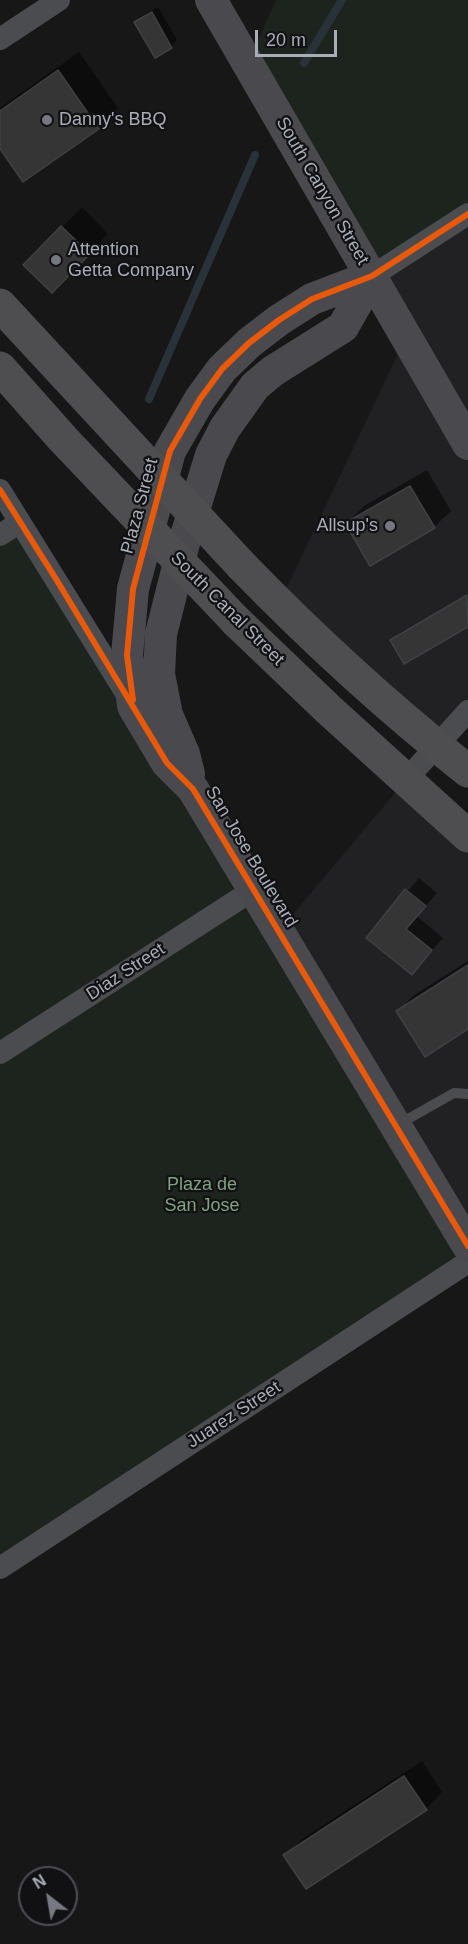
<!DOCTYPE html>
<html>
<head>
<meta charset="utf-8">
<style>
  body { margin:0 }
  #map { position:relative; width:468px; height:1944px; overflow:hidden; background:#171717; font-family:Helvetica,sans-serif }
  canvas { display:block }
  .north { position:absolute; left:18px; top:1866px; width:60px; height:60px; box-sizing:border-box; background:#111113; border:2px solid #4d4f55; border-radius:50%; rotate:329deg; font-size:16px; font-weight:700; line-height:24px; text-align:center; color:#a8adb8 }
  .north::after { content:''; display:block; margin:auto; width:21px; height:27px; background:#757880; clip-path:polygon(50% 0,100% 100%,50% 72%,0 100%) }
  .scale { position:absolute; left:255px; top:30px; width:82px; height:27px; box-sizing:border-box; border:3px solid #a8adb8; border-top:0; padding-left:8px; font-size:18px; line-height:21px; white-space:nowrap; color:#a8adb8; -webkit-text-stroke:4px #111113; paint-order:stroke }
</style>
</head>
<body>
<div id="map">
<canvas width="468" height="1944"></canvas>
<div class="north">N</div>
<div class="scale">20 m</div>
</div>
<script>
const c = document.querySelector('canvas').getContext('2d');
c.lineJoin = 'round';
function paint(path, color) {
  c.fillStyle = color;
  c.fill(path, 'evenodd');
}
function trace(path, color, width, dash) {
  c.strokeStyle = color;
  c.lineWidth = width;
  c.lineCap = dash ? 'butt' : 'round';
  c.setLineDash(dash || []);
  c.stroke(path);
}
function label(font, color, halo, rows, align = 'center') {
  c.font = font + ' Helvetica,sans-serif';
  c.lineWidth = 4.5;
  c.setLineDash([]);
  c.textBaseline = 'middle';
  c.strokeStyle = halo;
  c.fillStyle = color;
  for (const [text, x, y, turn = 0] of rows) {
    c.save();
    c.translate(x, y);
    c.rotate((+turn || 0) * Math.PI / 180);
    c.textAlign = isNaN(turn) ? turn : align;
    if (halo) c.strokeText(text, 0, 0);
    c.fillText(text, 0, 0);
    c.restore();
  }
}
const built = new Path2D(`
  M468 214V711L436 746 279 604 406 337 372 276Z
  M405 781 468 836V1246L278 932Z`);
const green = new Path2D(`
  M276 0H468V213L372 276 248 63Z
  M20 522 468 1262 0 1568V535Z`);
const shadow = new Path2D(`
  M158 7 177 40 171 46 136 22 142 16Z
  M79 52 118 108 98 128 24 180 0 147V108Z
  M82 207 108 234 52 291 25 265Z
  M427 470 451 511 434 527 347 523 364 506Z
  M468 594V625L404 662 392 640 398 634Z
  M419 878 437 893 417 916 443 938 412 973 368 938Z
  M468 961V1028L398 1012 414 995Z
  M422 1761 442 1792 426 1809 285 1856 302 1839Z`);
const stream = new Path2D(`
  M304 63 342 0
  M149 399 255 155`);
const building = new Path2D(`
  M152 12 172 48 155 58 134 22Z
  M58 70 99 129 23 182 0 149V111Z
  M61 226 90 254 52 293 23 265Z
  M410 486 435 528 370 566 345 523Z
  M467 595 468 627 404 664 390 640Z
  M405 889 426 906 406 929 432 950 412 975 366 938Z
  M468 965V1029L425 1057 396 1011Z
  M404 1776 427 1810 306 1889 283 1855Z`);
const lane = new Path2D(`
  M399 1124 454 1093 468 1094`);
const street = new Path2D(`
  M0 39 59 0
  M372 276 468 214
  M0 490 129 698
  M0 535 20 522
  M405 781 468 711
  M0 1053 253 890
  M0 1568 468 1262`);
const secondary = new Path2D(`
  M211 0 468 444
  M372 276 312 299 279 320 249 343 222 369 200 399 170 451 133 589 127 655 133 706 167 763 193 789 468 1246
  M189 774 184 754 167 715 159 674 161 634 185 539 211 455 225 428 255 386 273 371 343 327 372 276`);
const highway = new Path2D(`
  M242 566C313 639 388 708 468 771
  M236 621 328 709 468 836`);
const highwayBridge = new Path2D(`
  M0 305 242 566
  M0 368 63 439 236 621`);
const cycleway = new Path2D(`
  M0 490 56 579 167 763 193 789 468 1246
  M133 700 127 655 133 589 170 451 200 399 222 369 249 343 279 320 312 299 372 276 468 214`);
const markers = [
  [47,120,6,"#757880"],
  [56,260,6,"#757880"],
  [390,526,6,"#757880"]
];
const poiNames = [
  ["Danny's BBQ",59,120],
  ["Attention",68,250],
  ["Getta Company",68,271],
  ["Allsup's",378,526,"right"]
];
const streetNames = [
  ["South Canyon Street",322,191,60],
  ["Plaza Street",140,506,-75],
  ["South Canal Street",227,609,45],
  ["San Jose Boulevard",251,857,59],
  ["Diaz Street",126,972,-33],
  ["Juarez Street",234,1415,-33]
];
const parkNames = [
  ["Plaza de",202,1185],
  ["San Jose",202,1206]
];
paint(built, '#212123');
paint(green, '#1d241e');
paint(shadow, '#0007');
trace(stream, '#2a3239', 8);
paint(building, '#353536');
trace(building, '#3f4043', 1.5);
trace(lane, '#4b4c50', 10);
trace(street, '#4b4c50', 22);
trace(secondary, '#4a4a4e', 32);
trace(highway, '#4e4e51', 33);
trace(highwayBridge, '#4e4e51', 33);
trace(cycleway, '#e8590c', 6);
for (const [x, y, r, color] of markers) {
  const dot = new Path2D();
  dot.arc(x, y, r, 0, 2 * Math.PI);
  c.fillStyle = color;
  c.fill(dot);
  trace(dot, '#111113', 2);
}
label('18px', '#a8adb8', '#111113', poiNames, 'left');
label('18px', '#a8adb8', '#111113', streetNames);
label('18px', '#7fa381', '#111113', parkNames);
</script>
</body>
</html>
